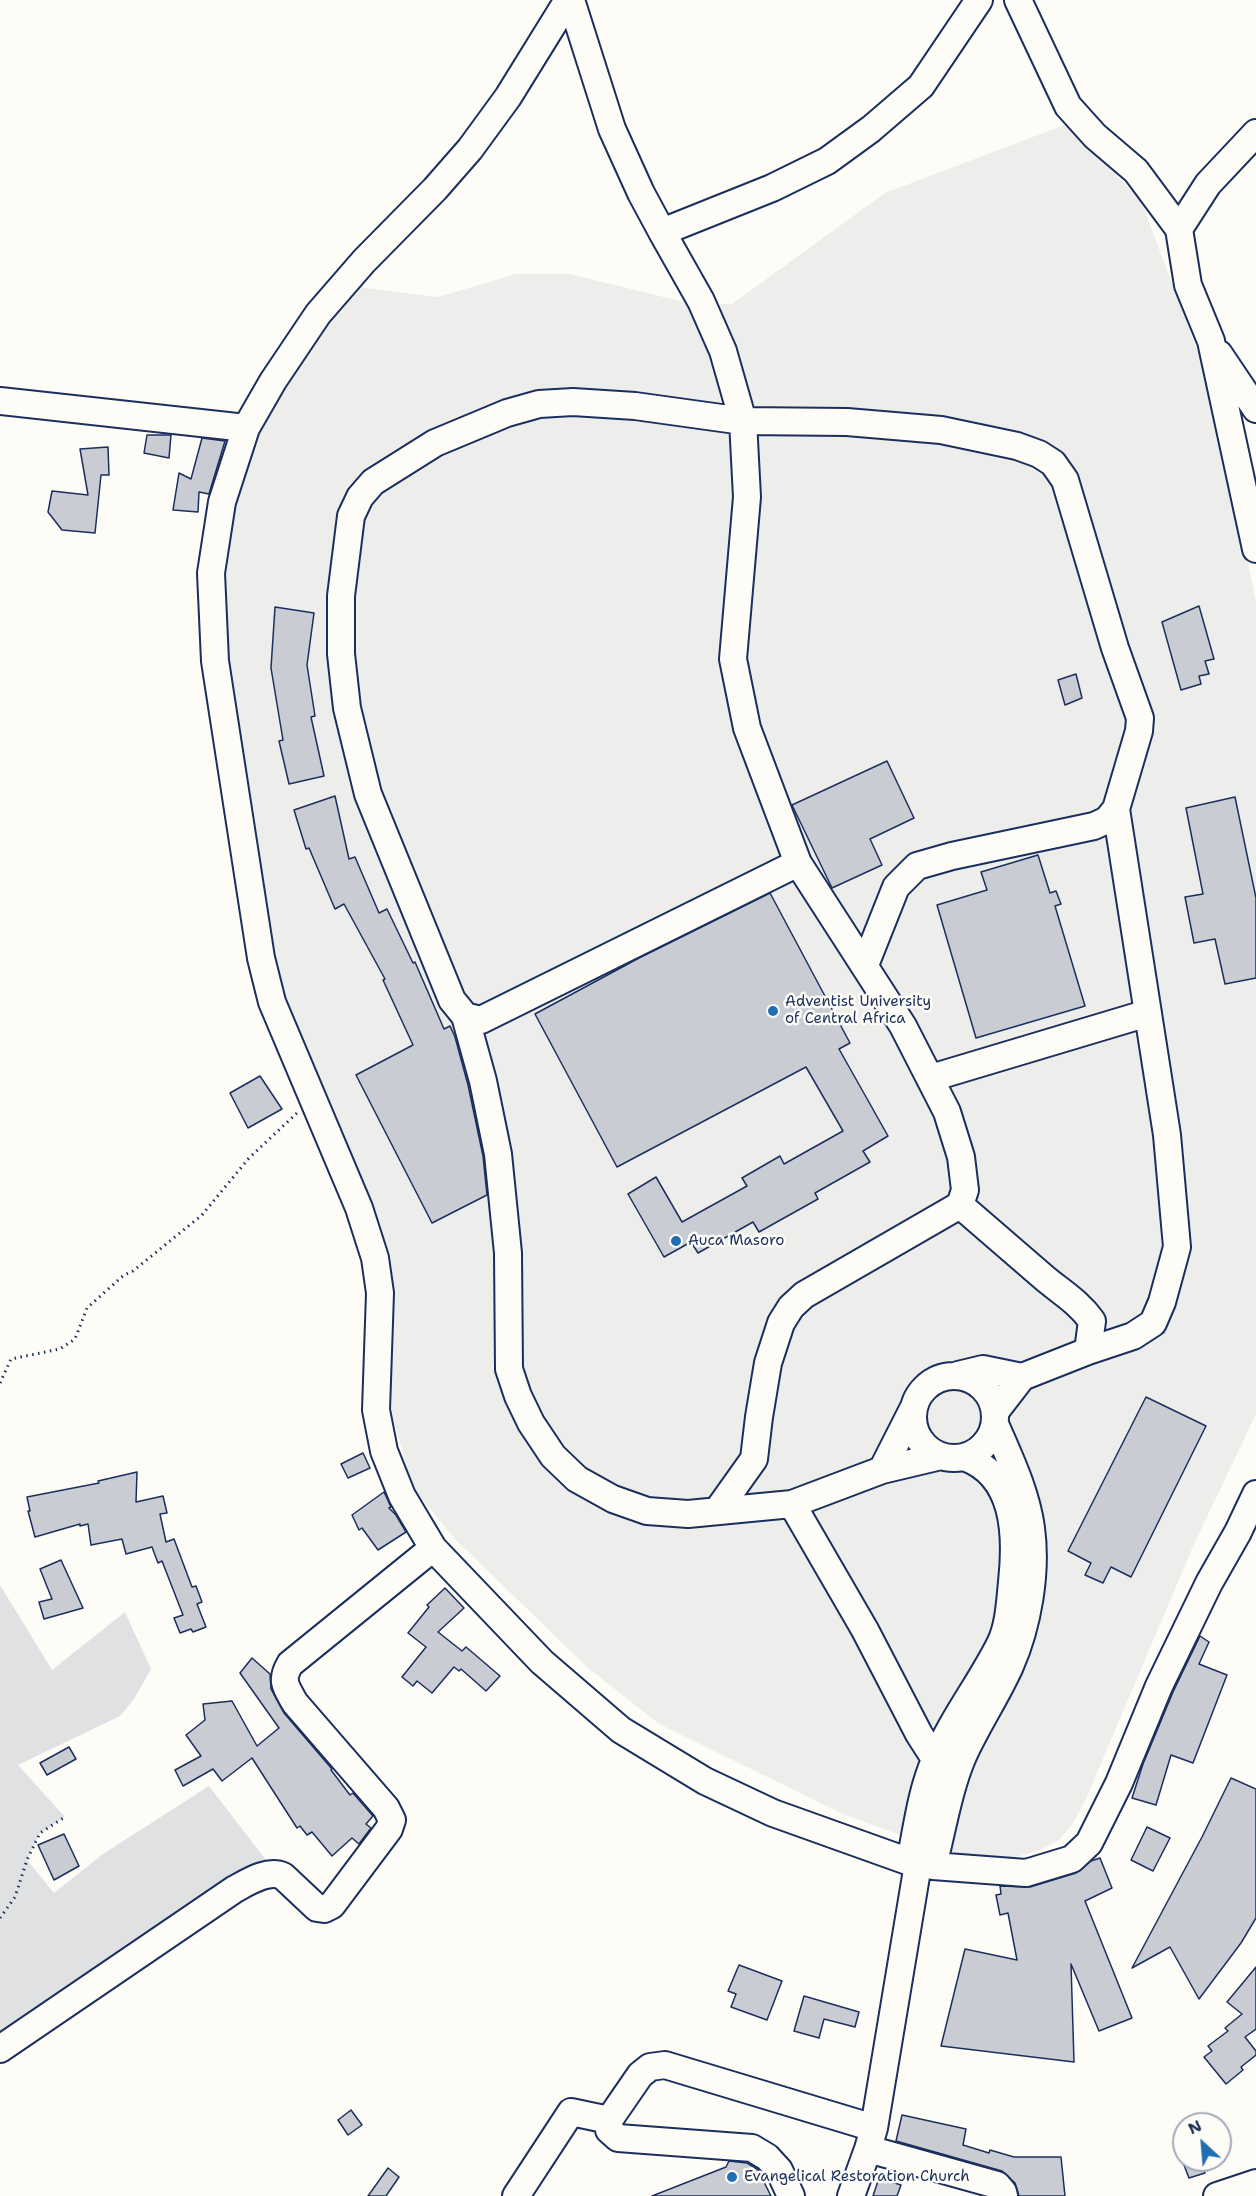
<!DOCTYPE html>
<html>
<head>
<meta charset="utf-8">
<style>
  body { margin:0 }
  #map { position:relative; width:1256px; height:2196px; overflow:hidden; background:#fdfcf7; font-family:"Shantell Sans",sans-serif }
  canvas { display:block }
  .north { position:absolute; left:1172px; top:2112px; width:60px; height:60px; box-sizing:border-box; background:#fdfcf7; border:2px solid #a3aaba; border-radius:50%; rotate:334deg; font-size:16px; font-weight:700; line-height:24px; text-align:center; color:#1b2f5e }
  .north::after { content:''; display:block; margin:auto; width:21px; height:27px; background:#1f6fb2; clip-path:polygon(50% 0,100% 100%,50% 72%,0 100%) }
</style>
</head>
<body>
<div id="map">
<canvas width="1256" height="2196"></canvas>
<div class="north">N</div>
</div>
<script>
const c = document.querySelector('canvas').getContext('2d');
c.lineJoin = 'round';
function paint(path, color) {
  c.fillStyle = color;
  c.fill(path, 'evenodd');
}
function trace(path, color, width, dash) {
  c.strokeStyle = color;
  c.lineWidth = width;
  c.lineCap = dash ? 'butt' : 'round';
  c.setLineDash(dash || []);
  c.stroke(path);
}
function label(font, color, halo, rows, align = 'center') {
  c.font = font + ' "Shantell Sans",sans-serif';
  c.lineWidth = 5;
  c.setLineDash([]);
  c.textBaseline = 'middle';
  c.strokeStyle = halo;
  c.fillStyle = color;
  for (const [text, x, y, turn = 0] of rows) {
    c.save();
    c.translate(x, y);
    c.rotate((+turn || 0) * Math.PI / 180);
    c.textAlign = isNaN(turn) ? turn : align;
    if (halo) c.strokeText(text, 0, 0);
    c.fillText(text, 0, 0);
    c.restore();
  }
}
const built = new Path2D(`
  M1067 124 1141 201 1206 374 1256 601V1414L1194 1544 1086 1799 1073 1823 1059 1840 1040 1850 1013 1858 981 1857 946 1851 845 1815 659 1724 588 1668 455 1539 420 1497 410 1478 393 1418 386 1374 389 1274 278 976 249 826 213 586 253 427 342 285 438 297 516 274H570L696 305 732 304 885 193Z`);
const green = new Path2D(`
  M0 1585 52 1670 125 1612 151 1669 134 1699 120 1716 18 1765 65 1817 40 1833 27 1860 54 1893 103 1854 209 1786 276 1873 0 2049Z`);
const building = new Path2D(`
  M147 435H171L169 458 144 453Z
  M202 438 225 441 209 494 199 492 198 512 173 510 179 473 191 479Z
  M108 447 109 475H101L95 533 62 530 48 512 52 491 88 495 80 449Z
  M1199 606 1214 659 1205 661 1209 674 1199 676 1201 684 1181 690 1162 622Z
  M275 607 314 613 307 665 315 716 311 717 324 776 289 784 279 741 283 740 271 668Z
  M1076 674 1082 698 1065 705 1058 680Z
  M887 761 914 818 870 839 882 865 832 888 792 805Z
  M335 796 349 859 355 857 379 913 387 909 413 963 415 962 444 1029 450 1026 455 1037 468 1085 483 1156 487 1195 432 1223 356 1075 413 1045 383 980 385 979 344 904 335 909 309 848 306 849 294 810Z
  M1235 797 1256 898V978L1225 984 1215 939 1194 943 1185 897 1203 894 1186 808Z
  M1038 855 1050 893 1056 891 1061 904 1055 906 1085 1006 976 1038 937 905 987 890 981 872Z
  M770 893 850 1043 839 1049 888 1136 863 1151 870 1162 815 1193 818 1199 759 1232 753 1222 698 1253 691 1242 664 1257 628 1194 656 1177 682 1222 747 1186 742 1178 780 1156 784 1164 843 1131 806 1067 617 1167 535 1014 639 958Z
  M260 1076 282 1109 248 1128 230 1093Z
  M1146 1397 1206 1426 1131 1577 1111 1567 1103 1583 1085 1575 1091 1563 1068 1551Z
  M363 1453 370 1468 348 1478 341 1464Z
  M137 1472 136 1502 163 1496 167 1513 160 1514 166 1542 174 1539 192 1587 196 1586 202 1602 197 1604 206 1627 193 1632 191 1629 180 1633 174 1618 183 1615 162 1561 158 1563 152 1547 126 1554 122 1539 91 1545 88 1524 80 1526V1524L35 1537 28 1511H30L27 1497 99 1483 98 1481Z
  M384 1492 391 1507 389 1508 396 1515 406 1532 378 1550 362 1528 359 1530 352 1515Z
  M61 1560 83 1608 44 1619 39 1602 52 1599 40 1569Z
  M445 1588 464 1608 438 1632 462 1651 466 1647 500 1676 486 1691 461 1669 459 1671 454 1667 432 1693 417 1681 413 1686 402 1677 426 1647 408 1633 429 1607 427 1605Z
  M1200 1636 1209 1642 1199 1664 1227 1675 1193 1763 1171 1755 1156 1805 1132 1798 1143 1764 1173 1692Z
  M252 1658 270 1674 271 1689 284 1713 332 1769 331 1770 350 1795 353 1793 373 1816 366 1824 371 1828 359 1844 352 1838 332 1856 312 1832 307 1835 300 1826 297 1828 252 1758 222 1781 213 1769 183 1786 175 1770 201 1756 186 1735 205 1720 203 1704 232 1701 257 1746 279 1728 240 1673Z
  M69 1747 76 1759 47 1775 40 1763Z
  M1231 1778 1256 1789V1918L1241 1943 1199 1999 1170 1947 1132 1968 1202 1837Z
  M1147 1827 1170 1838 1153 1871 1131 1860Z
  M64 1834 79 1866 54 1880 38 1845Z
  M1100 1858 1112 1888 1085 1901 1132 2018 1099 2031 1071 1964 1074 2062 941 2046 965 1949 1017 1960 1008 1913 1000 1915 996 1895 1001 1894 1000 1886 1030 1887 1076 1873 1091 1861Z
  M739 1965 782 1981 767 2020 731 2007 736 1994 728 1991Z
  M1256 1967V2029L1245 2037 1256 2051V2055L1241 2067 1243 2070 1226 2084 1204 2057 1212 2051 1208 2046 1228 2031 1225 2028 1242 2014 1227 2002Z
  M804 1996 859 2012 855 2027 824 2019 819 2038 794 2031Z
  M351 2110 362 2125 348 2135 338 2120Z
  M902 2115 966 2129 963 2145 989 2153 990 2150 1014 2157H1061L1065 2196H1019L1015 2183 1002 2171 896 2141Z
  M1182 2160H1200L1205 2173 1189 2178Z
  M729 2161 747 2163 757 2169 765 2177 764 2182 771 2196H652L726 2167Z
  M388 2168 399 2177 386 2196H368Z
  M879 2178 901 2185 897 2196H873Z`);
const path = new Path2D(`
  M0 1383 11 1359 60 1349 75 1339 87 1308 124 1275 133 1271 202 1215 249 1158 297 1113
  M0 1918 15 1897 27 1860 40 1833 65 1817`);
const minor = new Path2D(`
  M568 0 508 97 470 149 435 189 364 261 318 314 273 381 246 428 222 502 211 573 215 661 261 958 272 1002 359 1208 375 1258 380 1293 376 1410 384 1451 402 1496 433 1548 542 1662 621 1730 705 1781 773 1813 910 1862 933 1866 1026 1873 1072 1859 1089 1843 1119 1783 1159 1686 1209 1583 1238 1532 1256 1494
  M571 0 612 129 641 193 662 232 772 188 827 161 871 129 921 86 979 0
  M1018 0 1068 106 1095 136 1136 171 1179 229 1188 285 1211 341 1256 549
  M1179 229 1208 184 1256 133
  M662 232 701 301 723 351 743 421 747 497 733 659 747 728 798 863 903 1026 947 1112 961 1157 965 1190 960 1205 804 1295 791 1307 781 1323 768 1363 759 1417 754 1459 717 1511
  M1219 354 1256 409
  M0 401 246 428
  M798 863 481 1020 465 1016 452 1000 368 794 347 708 341 654V596L351 516 360 497 373 482 435 443 507 413 539 404 573 402 635 406 743 421 847 422 941 430 1017 446 1039 454 1053 463 1065 480 1115 648 1140 718 1139 731 1116 809 1107 820 1094 826 952 856 917 866 896 887 865 965
  M465 1016 483 1081 498 1154 508 1253 509 1369 518 1396 531 1423 553 1456 577 1479 613 1499 647 1511 688 1514 792 1504 882 1470 941 1456
  M931 1078 1148 1013
  M960 1205C987 1228 1014 1252 1041 1275 1059 1291 1078 1301 1092 1321L1088 1351 1022 1377 995 1412
  M1088 1351 1133 1336 1153 1323 1162 1302 1177 1247 1167 1135 1116 809
  M958 1375 983 1369 1022 1377
  M913 1417a41 41 0 1 1 82 0a41 41 0 1 1-82 0Z
  M882 1470 913 1409
  M792 1504 865 1630 919 1734 935 1759 947 1763
  M910 1862C917 1828 921 1792 935 1760 952 1719 980 1684 1000 1644 1009 1626 1010 1602 1012 1582 1017 1536 1016 1475 964 1457
  M933 1866C942 1831 949 1788 963 1756 977 1725 996 1697 1010 1666 1028 1625 1037 1572 1031 1528 1026 1491 1009 1457 995 1424
  M0 2049 235 1889C248 1882 268 1869 283 1876L317 1908 324 1909 332 1905 389 1829 392 1820 386 1808 295 1703C286 1687 280 1681 290 1664L433 1548
  M868 2149 997 2185 1003 2192 1004 2196
  M516 2196 571 2112 609 2120
  M791 2196 779 2170 767 2157 752 2148 618 2138 609 2130V2120L640 2075 650 2067 665 2065 874 2128
  M851 2196 868 2149 874 2128 918 1864
  M1217 2196 1256 2183`);
const markers = [
  [773,1011,6,"#1f6fb2"],
  [676,1241,6,"#1f6fb2"],
  [732,2177,6,"#1f6fb2"]
];
const poiNames = [
  ["Adventist University",785,1002],
  ["of Central Africa",785,1019],
  ["Auca Masoro",688,1241],
  ["Evangelical Restoration Church",744,2177]
];
paint(built, '#edeeec');
paint(green, '#e0e1e3');
paint(building, '#c9ccd3');
trace(building, '#1b2f5e', 1.5);
trace(minor, '#1b2f5e', 30);
trace(path, '#1b2f5e', 3, [1.5, 4.5]);
trace(minor, '#fdfcf7', 26);
for (const [x, y, r, color] of markers) {
  const dot = new Path2D();
  dot.arc(x, y, r, 0, 2 * Math.PI);
  c.fillStyle = color;
  c.fill(dot);
  trace(dot, '#fdfcf7', 2);
}
label('15px', '#1b2f5e', '#fdfcf7', poiNames, 'left');
</script>
</body>
</html>
